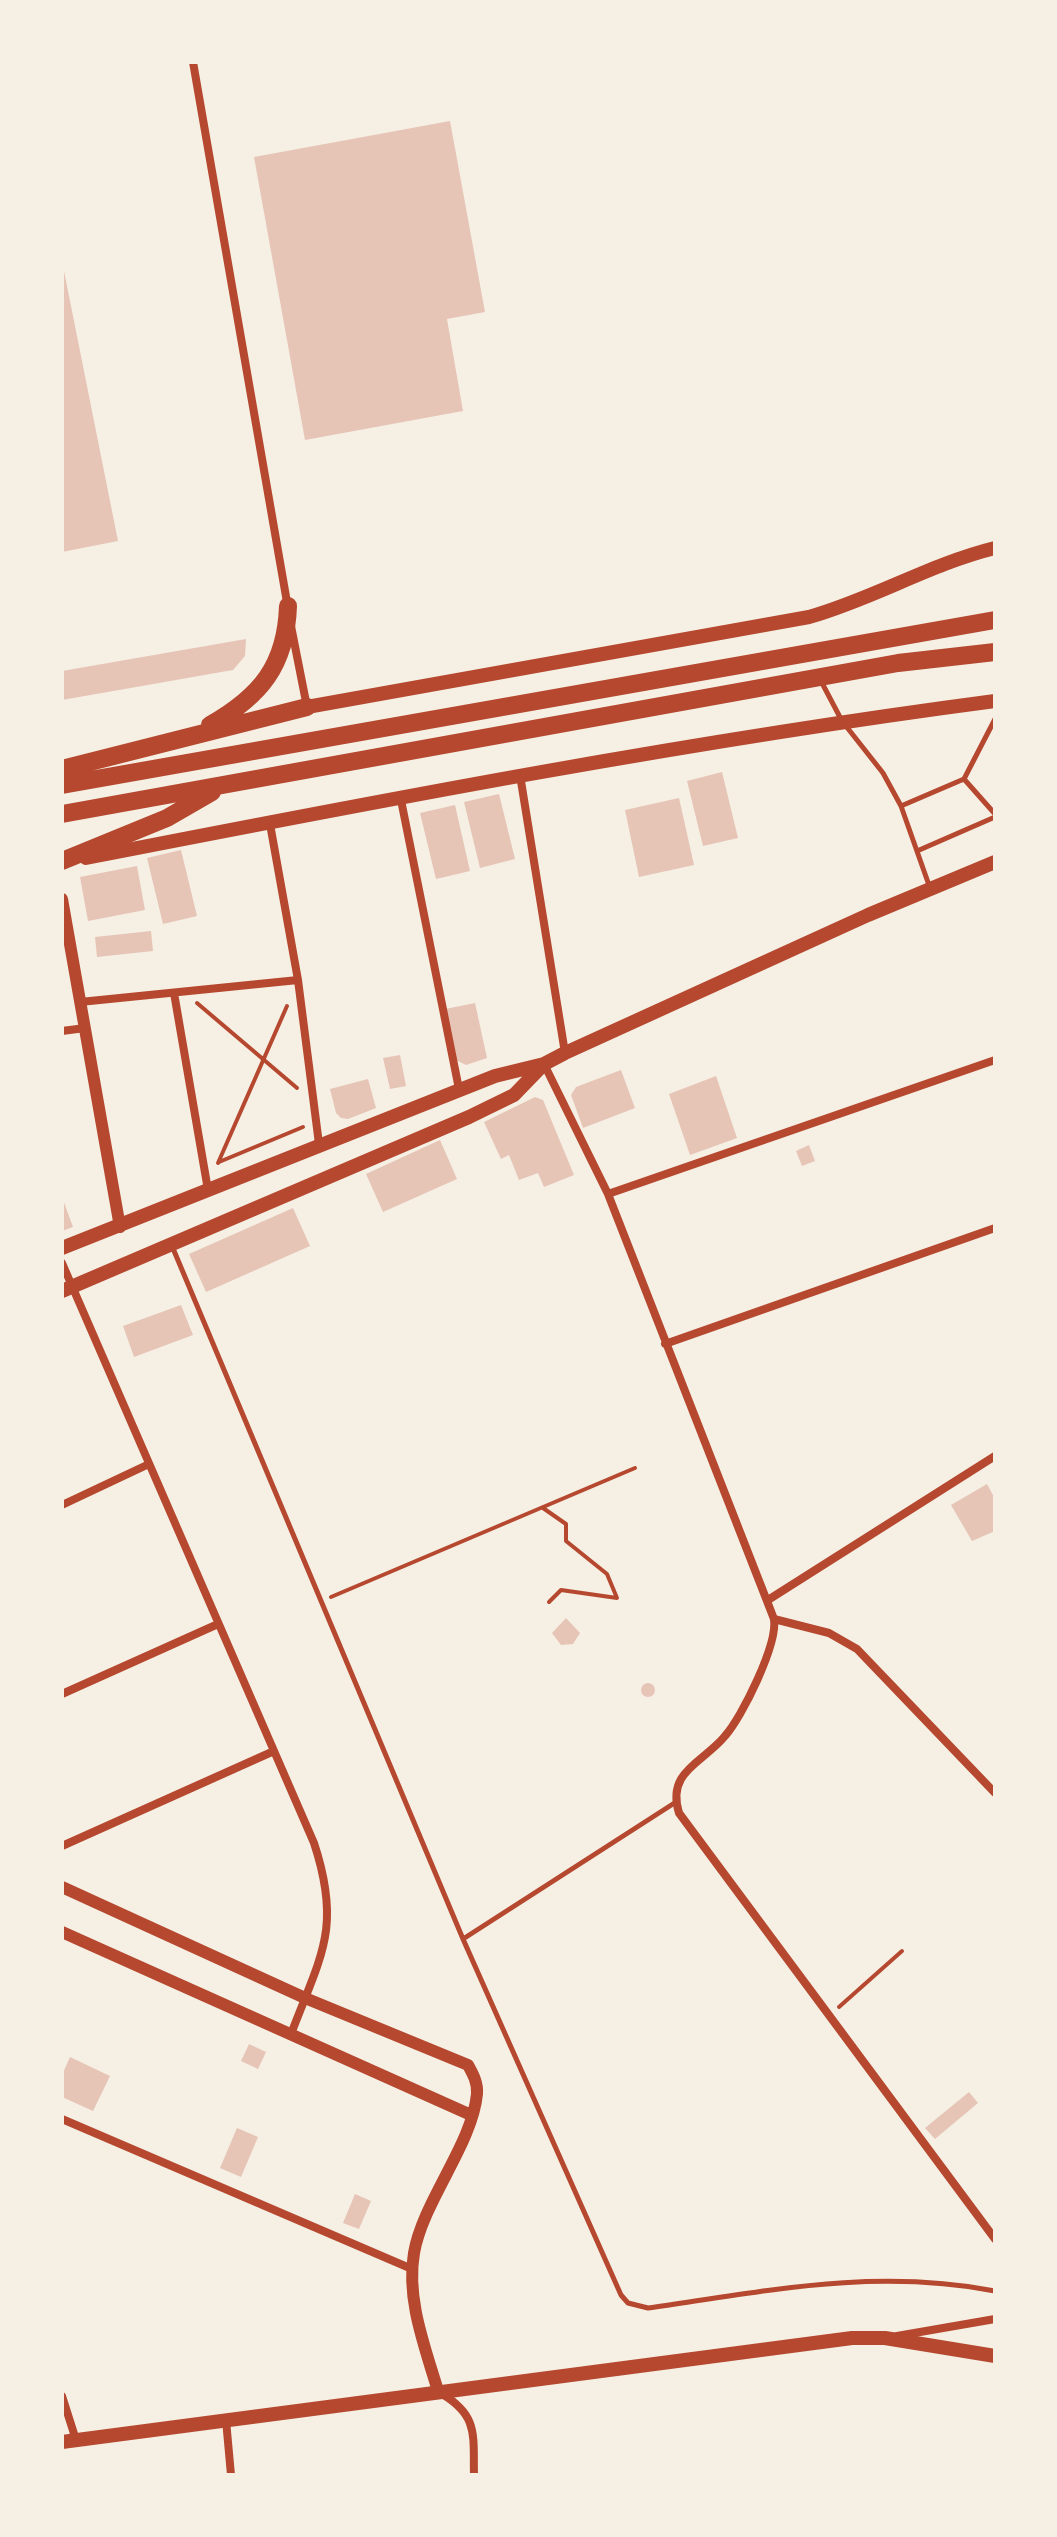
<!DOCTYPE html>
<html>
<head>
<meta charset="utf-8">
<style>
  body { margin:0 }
  #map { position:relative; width:1057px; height:2537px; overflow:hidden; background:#f6efe4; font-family:Arial,sans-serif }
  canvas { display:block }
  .frame { position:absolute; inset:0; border:64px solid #f6efe4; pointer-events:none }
</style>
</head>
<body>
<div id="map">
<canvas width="1057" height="2537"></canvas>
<div class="frame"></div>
</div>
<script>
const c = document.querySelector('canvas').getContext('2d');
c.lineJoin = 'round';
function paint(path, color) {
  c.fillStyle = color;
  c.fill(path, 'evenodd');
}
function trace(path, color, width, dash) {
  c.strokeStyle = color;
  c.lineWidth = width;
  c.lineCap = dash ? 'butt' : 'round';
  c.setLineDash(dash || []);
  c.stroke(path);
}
const building = new Path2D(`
  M450 121 485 312 447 319 463 411 305 440 254 157Z
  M62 261 118 541 62 552Z
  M246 639 245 656 233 670 62 700V671Z
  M722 772 738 838 703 846 687 781Z
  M499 794 515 859 480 868 464 802Z
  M679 798 694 865 639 877 625 810Z
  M455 805 470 871 436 879 420 813Z
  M181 850 197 916 163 924 147 858Z
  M137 866 145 910 88 921 80 877Z
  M151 931 153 951 97 957 95 937Z
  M475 1003 487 1058 466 1065 456 1060 445 1009Z
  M400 1055 406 1086 390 1089 383 1058Z
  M621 1070 635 1108 583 1128 571 1095 576 1087Z
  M716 1076 737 1138 690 1155 669 1094Z
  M368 1079 376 1108 348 1119 341 1118 336 1113 330 1089Z
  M535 1097 543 1100 574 1175 544 1187 538 1173 519 1180 509 1155 501 1159 484 1122Z
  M440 1140 457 1179 383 1212 366 1174Z
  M809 1145 815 1161 802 1166 796 1151Z
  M62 1197 73 1227 62 1231Z
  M293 1208 310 1246 206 1292 189 1254Z
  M181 1305 193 1335 134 1357 123 1326Z
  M987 1484 995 1499V1531L972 1541 951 1505Z
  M566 1618 580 1633 573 1644 561 1645 552 1633Z
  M641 1690a7 7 0 1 1 14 0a7 7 0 1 1-14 0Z
  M249 2044 266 2052 258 2069 241 2061Z
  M70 2057 110 2076 93 2111 62 2097V2075Z
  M969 2092 978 2103 935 2139 925 2128Z
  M237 2128 258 2137 241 2177 220 2168Z
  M355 2194 371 2201 359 2229 343 2223Z`);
const path = new Path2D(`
  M197 1003 297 1088
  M219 1162 303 1127
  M218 1163 287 1006
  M543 1508 566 1524V1541L607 1574 617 1598 561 1590 549 1602
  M331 1597 635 1468
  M839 2007 902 1951`);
const service = new Path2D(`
  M822 683 842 721 883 773 901 806 930 888
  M964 779 995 814
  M901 806 964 779 995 719
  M917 851 995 817
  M172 1246 463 1939 621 2295 628 2303 648 2308C766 2291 875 2268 995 2291
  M463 1939 676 1802`);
const minor = new Path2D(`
  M193 62 288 608
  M291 626 307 707
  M520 775 565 1053
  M401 800 459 1089
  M270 824 298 980 319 1144
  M174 993 208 1190
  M80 1002 298 980
  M62 1031 85 1028
  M544 1064 608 1194 774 1619C778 1644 742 1717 725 1736 703 1763 666 1771 679 1813L995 2239
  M608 1194 995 1060
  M62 1263 314 1843C342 1928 321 1955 291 2034
  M665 1344 995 1228
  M62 1505 149 1464
  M768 1600 995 1456
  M774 1619 829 1633 857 1649 995 1793
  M62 1694 218 1624
  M62 1846 274 1751
  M62 2119 412 2269
  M897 2336 995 2319
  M442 2394C479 2416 473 2436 474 2475
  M62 2396 76 2440
  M226 2420 231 2475`);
const tertiary = new Path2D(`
  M62 899 120 1227
  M62 1887 305 1998 468 2065C473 2074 478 2083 477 2094 472 2145 423 2201 414 2253 406 2299 425 2347 438 2391
  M62 1932 471 2115`);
const secondary = new Path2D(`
  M307 707 809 617C873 599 930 564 995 548
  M86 858C388 799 690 741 995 701
  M62 1248 495 1076 544 1064
  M62 1291 469 1117 514 1095 544 1064 565 1053 868 915 995 862
  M62 2442 852 2338H885L995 2356`);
const trunk = new Path2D(`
  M210 725C261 696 286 665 288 606
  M62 769 307 707
  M62 785 995 620
  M62 814 898 663 995 652
  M62 861 167 818 212 792`);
paint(building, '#e6c5b7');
trace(path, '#b5482f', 4);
trace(service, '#b5482f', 5);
trace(minor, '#b5482f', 8);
trace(tertiary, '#b5482f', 12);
trace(secondary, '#b5482f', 14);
trace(trunk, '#b5482f', 18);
</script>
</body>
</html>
